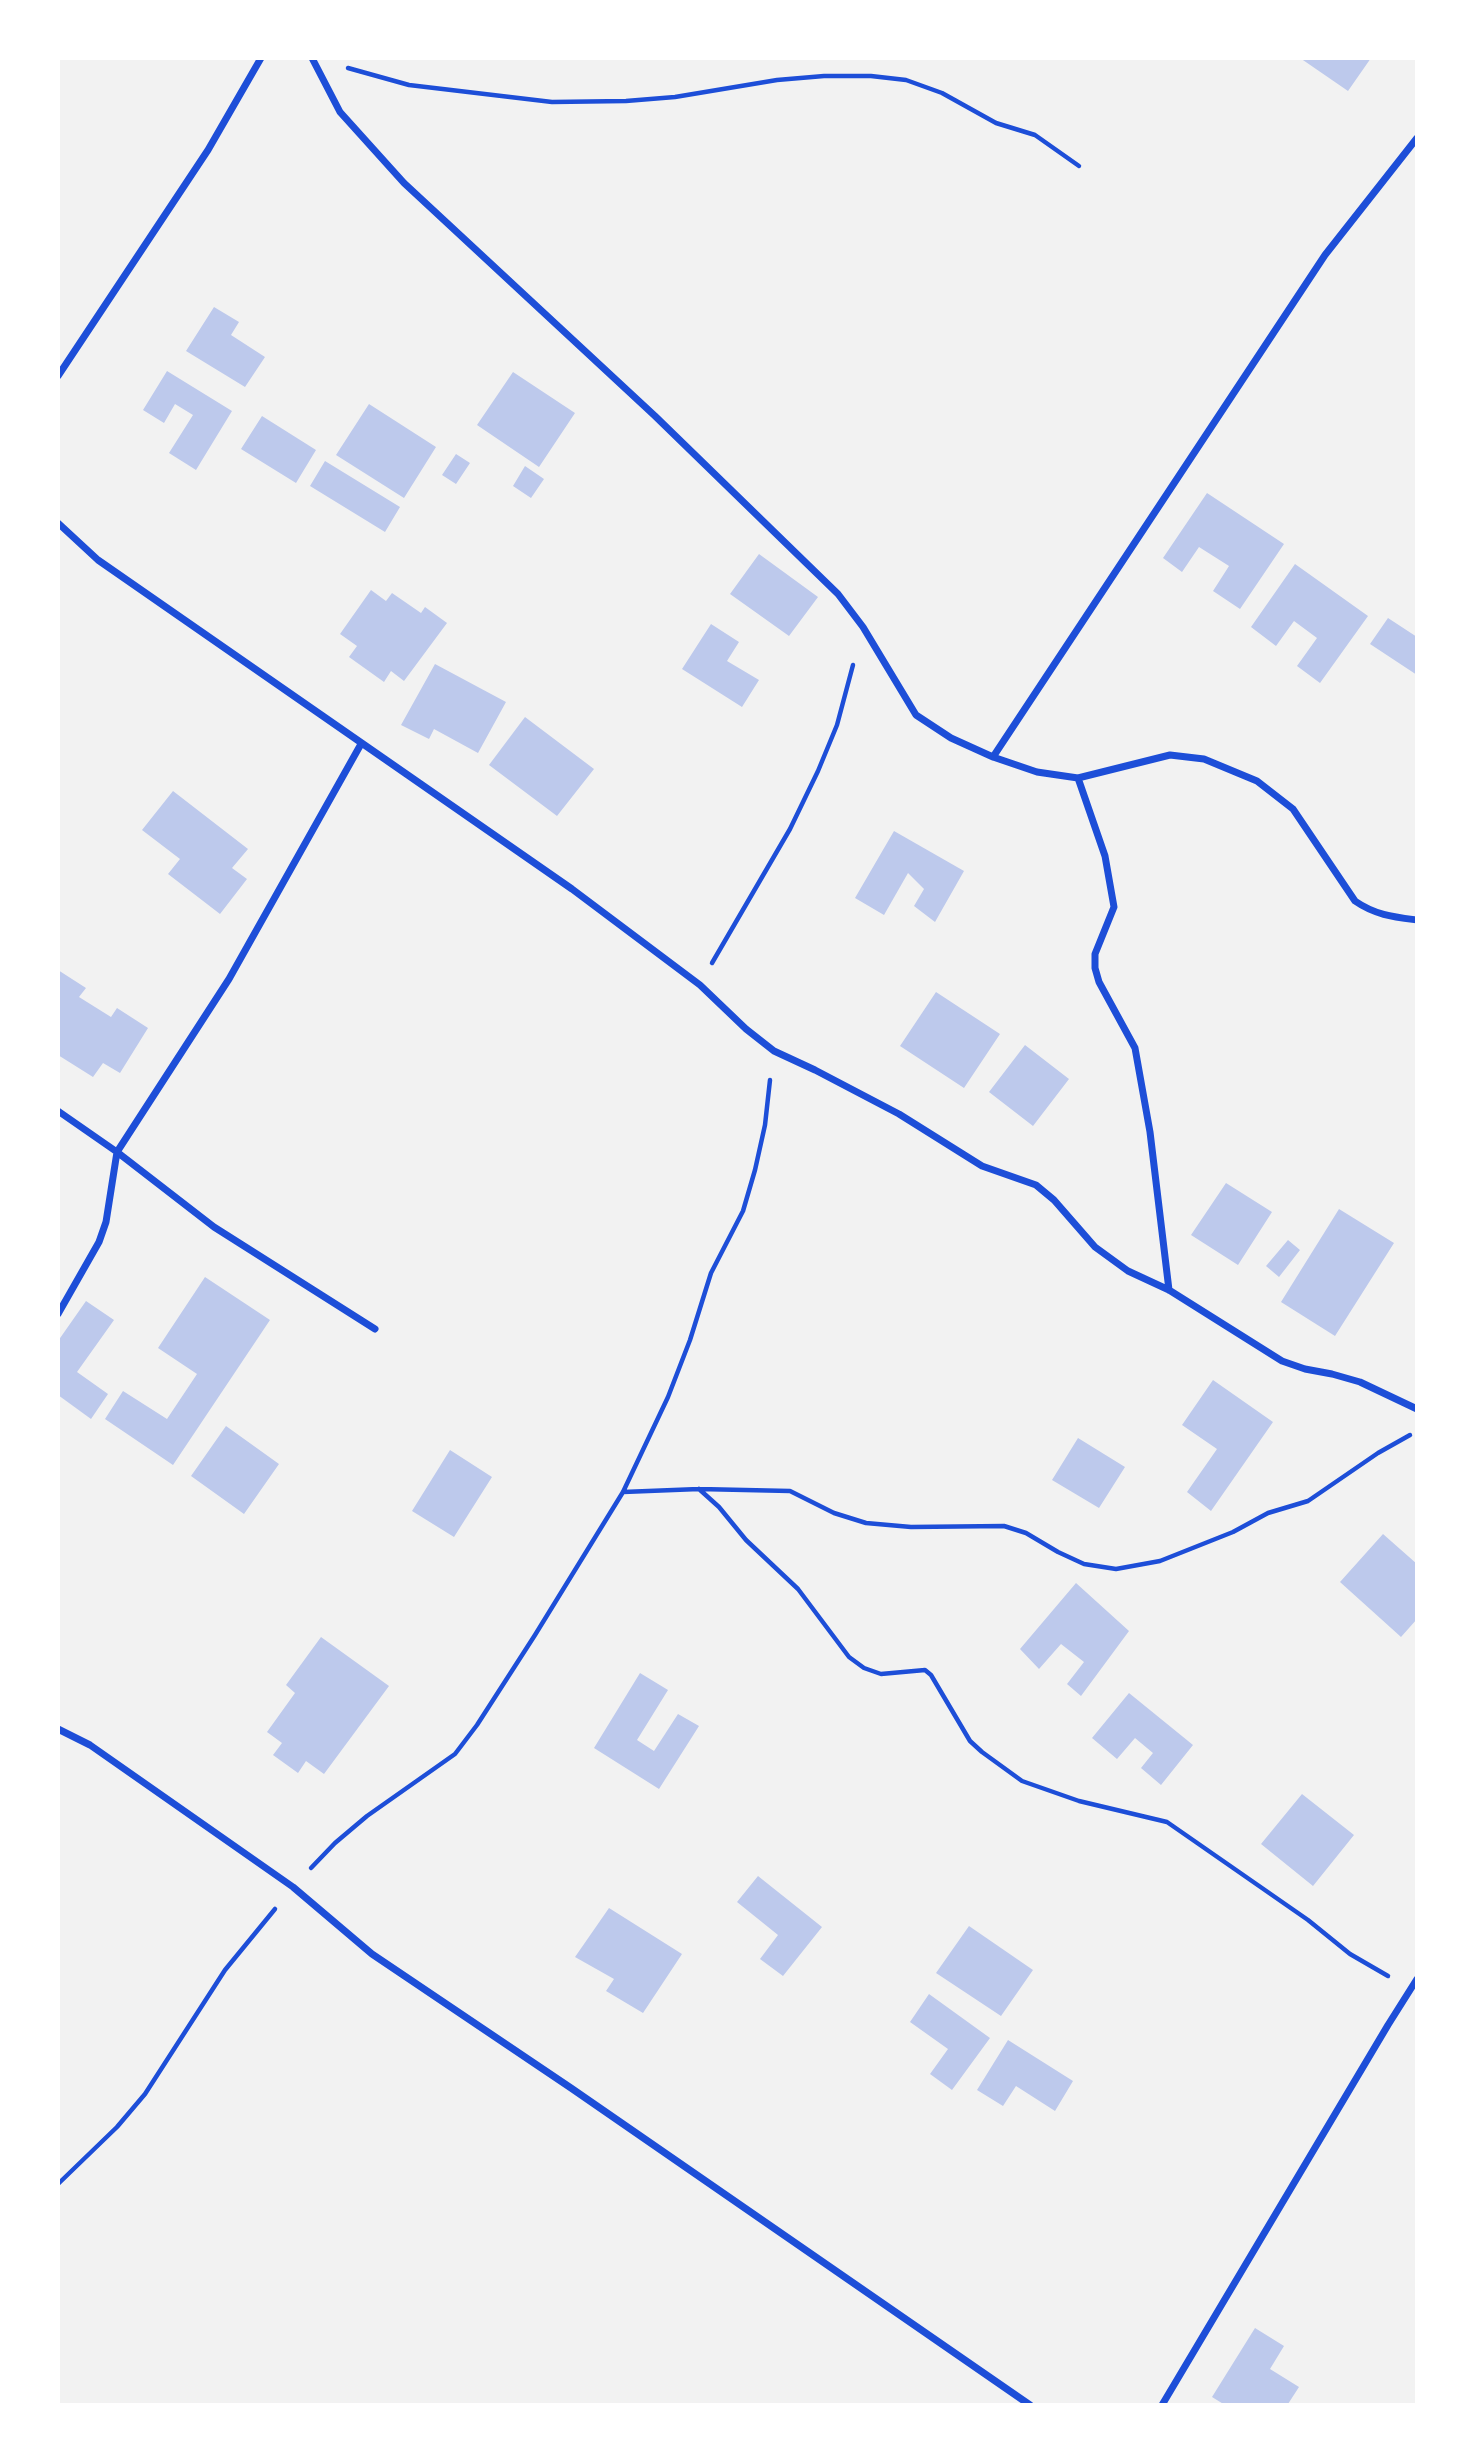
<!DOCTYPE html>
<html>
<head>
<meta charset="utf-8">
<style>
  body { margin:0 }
  #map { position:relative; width:1475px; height:2463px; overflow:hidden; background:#f2f2f2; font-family:Arial,sans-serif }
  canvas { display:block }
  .frame { position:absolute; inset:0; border:60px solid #fff; pointer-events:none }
</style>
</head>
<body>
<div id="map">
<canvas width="1475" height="2463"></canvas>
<div class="frame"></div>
</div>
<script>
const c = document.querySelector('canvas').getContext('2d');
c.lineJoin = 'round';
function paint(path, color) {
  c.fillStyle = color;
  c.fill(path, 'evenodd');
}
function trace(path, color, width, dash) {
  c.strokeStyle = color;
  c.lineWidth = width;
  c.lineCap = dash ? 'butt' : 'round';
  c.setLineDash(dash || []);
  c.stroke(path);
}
const building = new Path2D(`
  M1300 58H1371L1348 91Z
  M214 307 239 322 231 335 265 357 245 387 186 351Z
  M167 371 232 411 196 470 169 453 193 415 175 404 164 423 143 410Z
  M513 372 575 413 539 467 477 425Z
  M369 404 436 447 404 498 336 455Z
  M262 416 316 450 296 483 241 449Z
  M456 454 470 463 456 484 442 475Z
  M325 461 400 507 385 532 310 486Z
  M525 466 544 479 531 498 513 486Z
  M1207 493 1284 544 1240 609 1213 591 1229 566 1199 547 1182 572 1163 558Z
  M759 554 818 597 789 636 730 594Z
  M1295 564 1368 616 1320 683 1297 666 1317 638 1294 621 1276 646 1251 627Z
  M371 590 386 601 392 593 421 613 425 607 447 623 404 681 391 671 384 682 349 657 357 646 340 634Z
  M1388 618 1417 637V675L1370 644Z
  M711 624 739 642 727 661 759 680 742 707 682 669Z
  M435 664 506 702 478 753 434 729 429 739 401 725Z
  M525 717 594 769 557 816 489 765Z
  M173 791 248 849 232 868 247 879 220 914 168 874 180 859 142 830Z
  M894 831 964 871 935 922 914 906 924 889 908 873 884 915 855 898Z
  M58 970 86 988 79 997 111 1017 117 1008 148 1028 120 1073 103 1063 93 1077 58 1055Z
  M936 992 1000 1034 964 1088 900 1046Z
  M1025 1045 1069 1079 1033 1126 989 1092Z
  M1226 1183 1272 1212 1238 1265 1191 1235Z
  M1339 1209 1394 1243 1335 1336 1281 1302Z
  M1288 1240 1300 1250 1279 1277 1266 1266Z
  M205 1277 270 1320 173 1465 105 1419 123 1391 167 1419 197 1374 158 1348Z
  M86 1301 114 1320 77 1372 108 1394 91 1419 58 1395V1341Z
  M1213 1380 1273 1422 1211 1511 1187 1492 1217 1449 1182 1425Z
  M226 1426 279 1464 244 1514 191 1476Z
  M1078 1438 1125 1467 1099 1508 1052 1480Z
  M450 1450 492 1477 454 1537 412 1511Z
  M1383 1534 1417 1564V1619L1401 1637 1340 1582Z
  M1076 1583 1129 1631 1081 1696 1067 1684 1084 1662 1061 1644 1039 1669 1020 1649Z
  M321 1637 389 1686 324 1774 306 1761 298 1773 273 1755 282 1743 267 1732 295 1693 286 1685Z
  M640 1673 668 1690 637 1740 654 1751 678 1714 699 1726 659 1789 594 1748Z
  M1129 1693 1193 1745 1161 1785 1141 1768 1153 1753 1135 1738 1117 1759 1092 1738Z
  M1302 1794 1354 1835 1313 1886 1261 1844Z
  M758 1876 822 1927 783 1976 760 1959 778 1935 737 1902Z
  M609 1908 682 1954 643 2013 606 1991 614 1979 575 1957Z
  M969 1926 1033 1970 1001 2016 936 1973Z
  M929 1994 990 2038 952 2090 930 2074 948 2049 910 2022Z
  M1008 2040 1073 2081 1055 2111 1016 2086 1003 2106 977 2090Z
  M1255 2328 1284 2346 1270 2369 1299 2387 1288 2404 1291 2405H1225L1212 2397Z`);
const path = new Path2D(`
  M348 68 409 85 552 102 626 101 675 97 777 80 824 76H871L906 80 942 93 996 123 1035 135 1079 166
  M712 963 790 829 818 771 837 725 853 665
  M699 1489 719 1507 746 1540 798 1589 849 1657 864 1668 881 1674 925 1670 931 1675 970 1741 982 1752 1022 1781 1079 1801 1167 1822 1308 1920 1350 1954 1388 1976
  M623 1492 699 1489 790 1491 834 1513 866 1523 911 1527 1004 1526 1026 1533 1058 1552 1084 1564 1116 1569 1160 1561 1233 1532 1268 1513 1308 1501 1378 1453 1410 1435
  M311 1868 335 1843 367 1816 455 1754 477 1725 535 1635 623 1492 668 1397 690 1340 711 1273 743 1211 755 1170 765 1125 770 1080
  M58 2184 117 2127 145 2094 225 1970 275 1909`);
const minor = new Path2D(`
  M312 58 340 112 404 183 655 416 838 594 863 627 916 715 951 738 993 757 1037 772 1078 778 1170 755 1204 759 1257 781 1293 809 1355 901C1375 915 1394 917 1417 920
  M58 376 208 150 261 58
  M58 523 98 560 572 889 700 985 746 1029 774 1051 815 1070 899 1114 982 1166 1036 1185 1054 1200 1095 1247 1128 1271 1169 1290 1282 1361 1305 1369 1332 1374 1360 1382 1417 1409
  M993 757 1325 255 1417 138
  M1078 778 1105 856 1114 907 1095 954V968L1099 982 1135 1048 1150 1132 1169 1290
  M58 1111 117 1152 214 1227 375 1329
  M58 1314 99 1242 106 1222 117 1152 229 979 361 744
  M58 1729 90 1745 293 1887 372 1954 571 2088 1030 2405
  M1162 2405 1388 2025 1417 1979`);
paint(building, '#bdc9ec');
trace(path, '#1d4ed8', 4.5);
trace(minor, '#1d4ed8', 7);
</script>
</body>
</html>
